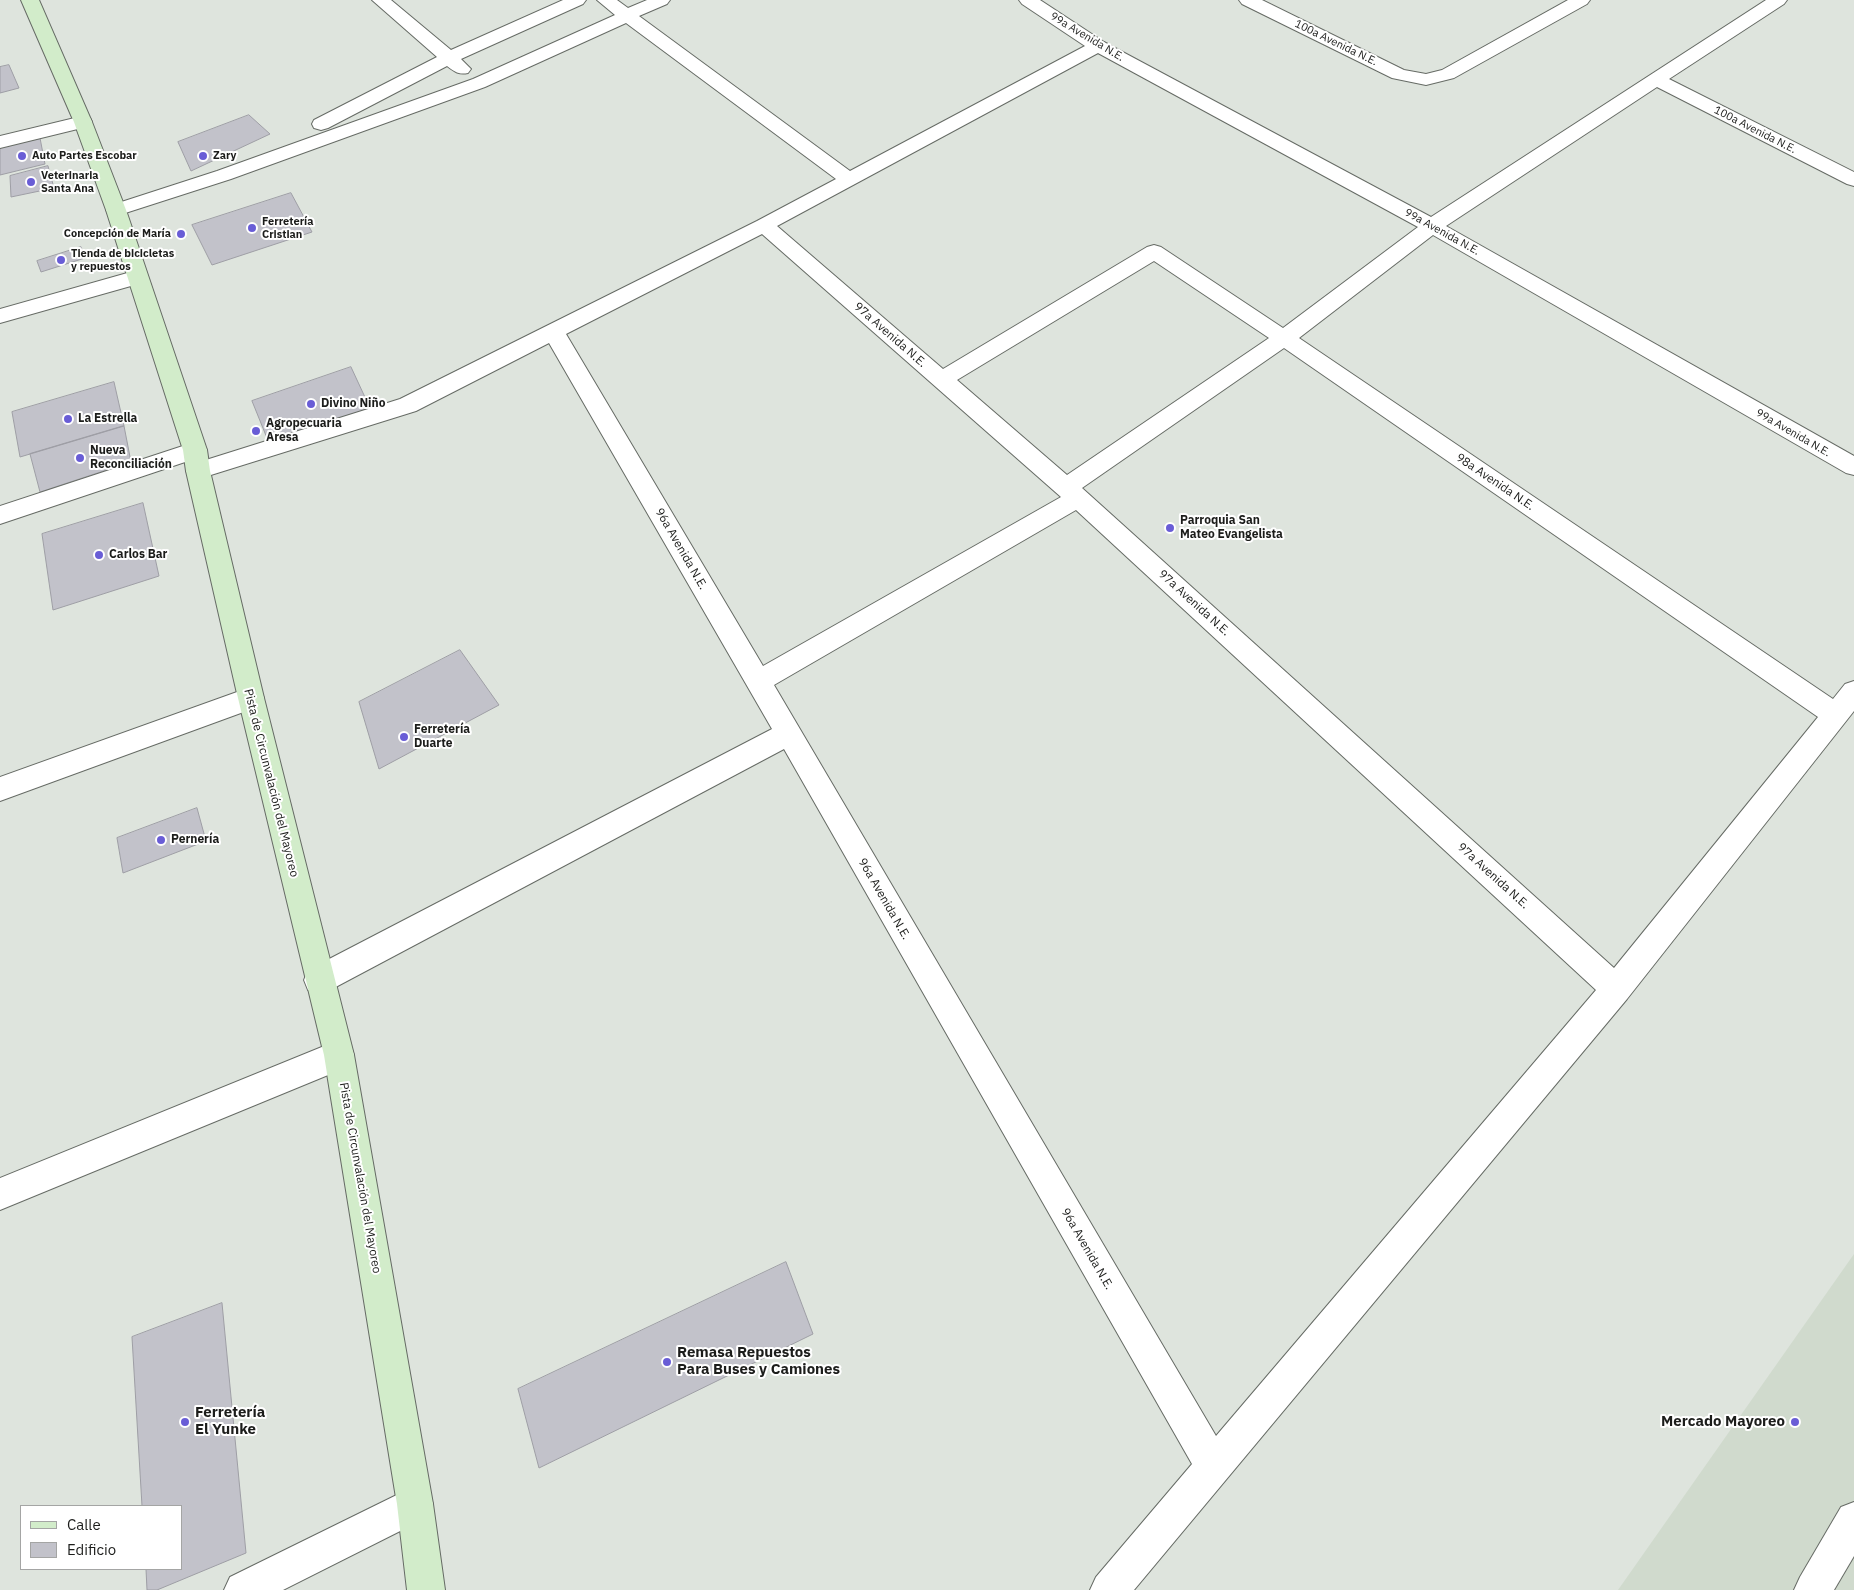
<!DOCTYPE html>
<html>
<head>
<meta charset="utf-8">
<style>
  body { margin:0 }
  #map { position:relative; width:1854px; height:1590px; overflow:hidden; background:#dee4dd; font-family:"IBM Plex Sans",sans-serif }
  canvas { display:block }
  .legend { position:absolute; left:20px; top:1505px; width:162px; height:65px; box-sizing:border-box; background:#fff; border:1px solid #a4a5a4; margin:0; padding:6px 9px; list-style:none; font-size:15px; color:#1c1d1b }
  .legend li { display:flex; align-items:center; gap:10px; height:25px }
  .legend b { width:25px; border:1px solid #a4a5a4 }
</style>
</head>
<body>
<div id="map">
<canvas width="1854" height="1590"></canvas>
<ul class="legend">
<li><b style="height:6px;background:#d2ecca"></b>Calle</li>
<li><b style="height:14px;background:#c2c2ca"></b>Edificio</li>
</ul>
</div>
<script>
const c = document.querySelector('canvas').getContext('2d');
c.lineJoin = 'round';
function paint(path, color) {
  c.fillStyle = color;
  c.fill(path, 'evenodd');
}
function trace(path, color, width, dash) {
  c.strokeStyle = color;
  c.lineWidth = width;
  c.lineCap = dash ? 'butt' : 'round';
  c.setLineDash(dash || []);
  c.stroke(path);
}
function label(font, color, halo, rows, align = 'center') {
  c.font = font + ' "IBM Plex Sans",sans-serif';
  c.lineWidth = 4;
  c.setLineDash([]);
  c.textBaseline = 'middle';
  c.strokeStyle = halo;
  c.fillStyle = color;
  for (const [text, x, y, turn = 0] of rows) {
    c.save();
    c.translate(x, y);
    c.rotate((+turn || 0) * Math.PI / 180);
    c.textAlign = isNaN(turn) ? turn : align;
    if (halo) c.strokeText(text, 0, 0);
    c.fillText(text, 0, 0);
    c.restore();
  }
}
const built = new Path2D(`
  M1854 1254V1590H1618Z`);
const building = new Path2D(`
  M9 65 19 88 0 93V67Z
  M249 115 270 134 191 171 178 142Z
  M40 138 45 164 0 175V148Z
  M48 166 54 188 11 197 10 176Z
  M291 193 312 232 212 265 192 225Z
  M81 247 85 258 41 272 37 261Z
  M351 367 370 408 269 443 252 401Z
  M114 382 124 426 20 457 12 412Z
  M124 426 131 462 40 492 30 454Z
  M143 503 159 576 53 610 42 534Z
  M460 650 499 705 379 769 359 702Z
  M197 808 206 841 123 873 117 838Z
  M786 1262 813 1334 539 1468 518 1389Z
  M222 1303 246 1553 157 1590H147L146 1569H181V1506H142L132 1337Z`);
const service = new Path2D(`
  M1854 1502V1556L1834 1590H1794L1800 1577 1841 1507Z`);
const minor = new Path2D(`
  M372 0H391L451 50 563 0H586L583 4 461 59 471 69 468 73C459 75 455 72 447 66L328 128 321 130 314 128 312 124 314 120 437 57Z
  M597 0H617L628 8 647 0H670L667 4 639 16 850 171 1085 46 1022 4 1019 0H1040L1104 42 1431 217 1766 0H1787L1784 4 1669 79 1854 172V186L1847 184 1657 87 1446 226 1854 456V475L1846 473 1433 235 1299 338 1833 699 1845 684 1854 681V711L1627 999 1134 1590H1090L1096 1577 1192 1464 784 749 330 990 319 994 308 990 304 980 308 970 772 729 549 343 416 411 198 479 190 477 186 471 190 465 400 399 757 221 836 179 626 23 485 87 231 179 116 216 109 214 106 210 109 206 217 171 473 79 615 15ZM1098 53 1418 227 1283 328 1161 247 1154 245 1147 247 943 369 777 226ZM762 234 1061 497 763 666 566 334ZM1154 261 1269 338 1067 475 957 380ZM1284 348 1818 717 1614 968 1082 488ZM1076 510 1596 990 1216 1436 774 685Z
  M1239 0H1262L1404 70 1426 74 1442 70 1568 0H1590L1587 4 1454 78 1426 85 1392 78 1242 4Z
  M83 116 90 118 92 122 90 126 0 148V136Z
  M138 270 145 272 148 277 145 282 0 323V309Z
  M195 442 203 444 207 450 203 456 0 524V506Z
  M251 687 260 690 264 698 260 706 0 801V777Z
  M339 1040 350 1044 354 1055 350 1066 0 1210V1178Z
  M415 1486 428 1491 433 1504 428 1517 283 1590H224L230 1577Z`);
const secondary = new Path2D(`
  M21 0H39L92 122 126 210 207 450 210 471 264 698 354 1055 433 1504 445 1590H407L397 1504 324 1055 238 698 186 471 183 450 106 210 74 122Z`);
const markers = [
  [22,156,5,"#695dd6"],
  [203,156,5,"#695dd6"],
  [31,182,5,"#695dd6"],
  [252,228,5,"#695dd6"],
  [181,234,5,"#695dd6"],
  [61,260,5,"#695dd6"],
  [311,404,5,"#695dd6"],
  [68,419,5,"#695dd6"],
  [256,431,5,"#695dd6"],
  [80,458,5,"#695dd6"],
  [1170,528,5,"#695dd6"],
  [99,555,5,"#695dd6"],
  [404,737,5,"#695dd6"],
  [161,840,5,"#695dd6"],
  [667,1362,5,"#695dd6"],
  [185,1422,5,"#695dd6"],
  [1795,1422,5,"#695dd6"]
];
const farStreetnames = [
  ["99a Avenida N.E.",1087,37,31],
  ["100a Avenida N.E.",1336,43,26],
  ["100a Avenida N.E.",1755,130,27],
  ["99a Avenida N.E.",1442,232,29],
  ["99a Avenida N.E.",1793,433,30]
];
const farPoinames = [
  ["Auto Partes Escobar",32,156],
  ["Zary",213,156],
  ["Veterinaria",41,176],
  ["Santa Ana",41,189],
  ["Ferretería",262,222],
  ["Cristian",262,235],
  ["Concepción de María",171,234,"right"],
  ["Tienda de bicicletas",71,254],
  ["y repuestos",71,267]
];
const streetNames = [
  ["97a Avenida N.E.",890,335,41],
  ["98a Avenida N.E.",1495,482,34],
  ["96a Avenida N.E.",681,549,60],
  ["97a Avenida N.E.",1194,603,42],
  ["Pista de Circunvalación del Mayoreo",271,783,76],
  ["97a Avenida N.E.",1493,876,42],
  ["96a Avenida N.E.",884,899,60],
  ["Pista de Circunvalación del Mayoreo",360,1178,80],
  ["96a Avenida N.E.",1087,1249,60]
];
const poiNames = [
  ["Divino Niño",321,404],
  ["La Estrella",78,419],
  ["Agropecuaria",266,424],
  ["Aresa",266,438],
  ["Nueva",90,451],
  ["Reconciliación",90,465],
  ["Parroquia San",1180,521],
  ["Mateo Evangelista",1180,535],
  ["Carlos Bar",109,555],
  ["Ferretería",414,730],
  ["Duarte",414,744],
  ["Pernería",171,840]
];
const nearPoinames = [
  ["Remasa Repuestos",677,1353],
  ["Para Buses y Camiones",677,1370],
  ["Ferretería",195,1413],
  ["El Yunke",195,1430],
  ["Mercado Mayoreo",1785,1422,"right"]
];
paint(built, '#d0dacd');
paint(building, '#c2c2ca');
trace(building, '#9e9ea5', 1);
trace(service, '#666b65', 2);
trace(minor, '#666b65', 2);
trace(secondary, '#666b65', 2);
paint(service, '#fff');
paint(minor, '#fff');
paint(secondary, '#d2ecca');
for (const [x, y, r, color] of markers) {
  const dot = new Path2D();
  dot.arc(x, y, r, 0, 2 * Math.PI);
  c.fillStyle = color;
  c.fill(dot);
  trace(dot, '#fff', 2);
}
label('11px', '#1c1d1b', '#fff', farStreetnames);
label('bold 11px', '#1c1d1b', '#fff', farPoinames, 'left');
label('12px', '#1c1d1b', '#fff', streetNames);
label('bold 12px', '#1c1d1b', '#fff', poiNames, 'left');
label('bold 15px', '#1c1d1b', '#fff', nearPoinames, 'left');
</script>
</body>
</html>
